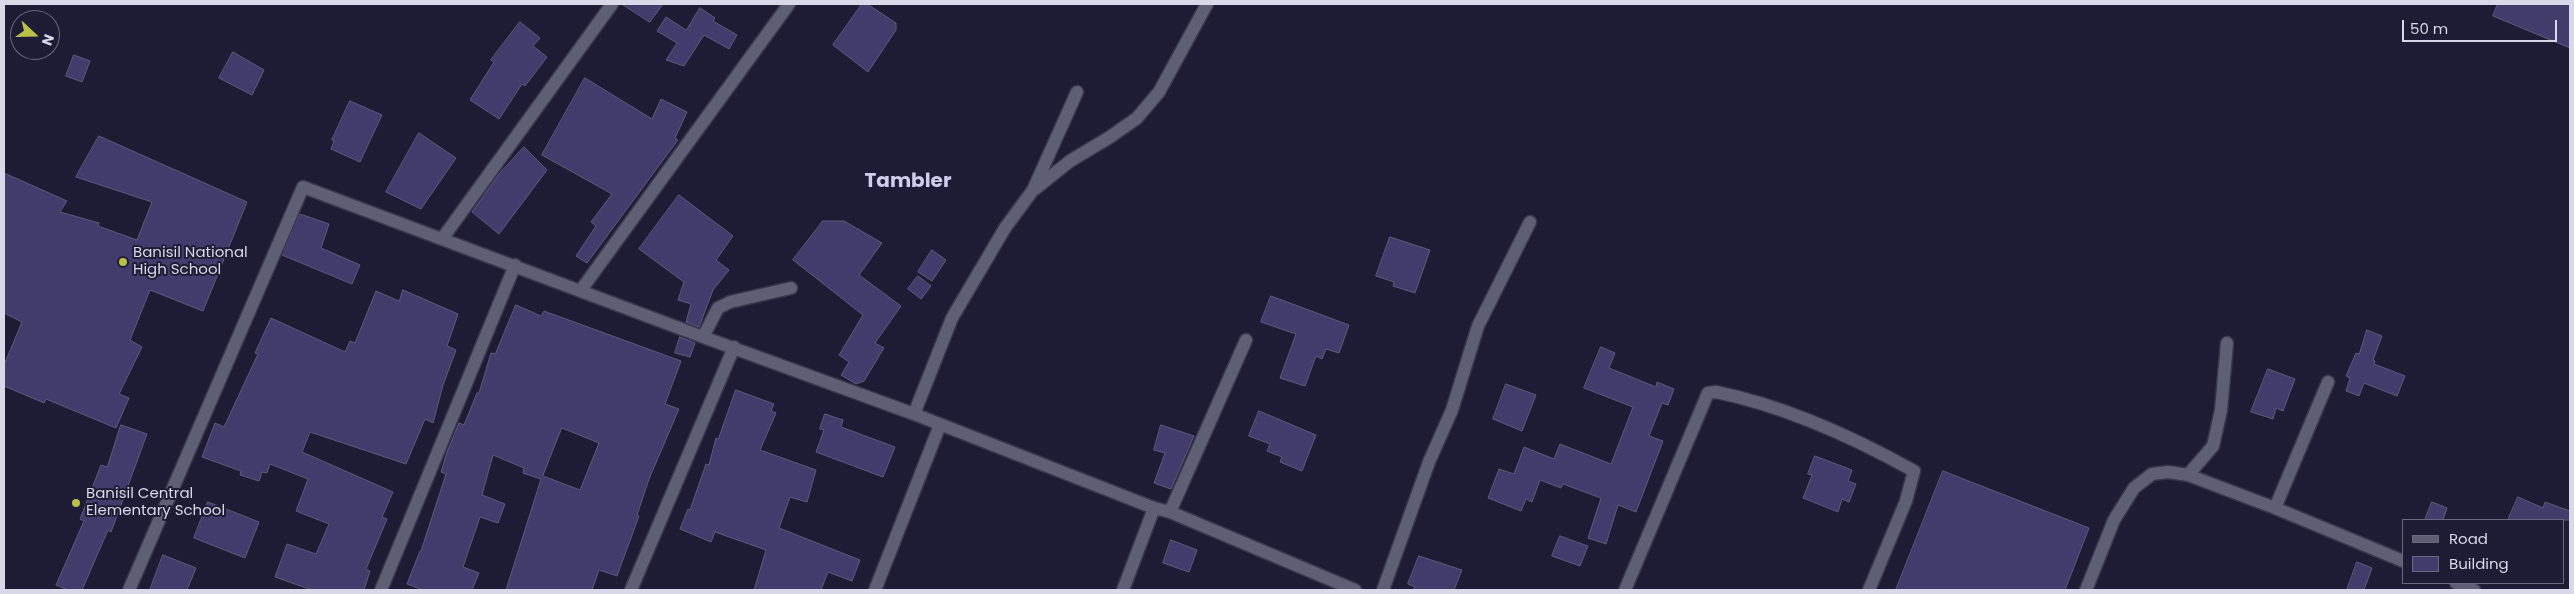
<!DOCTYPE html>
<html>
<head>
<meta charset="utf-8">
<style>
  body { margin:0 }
  #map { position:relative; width:2574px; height:594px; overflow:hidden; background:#1e1c34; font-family:Poppins,sans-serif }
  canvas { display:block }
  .frame { position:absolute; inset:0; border:5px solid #d8d8e8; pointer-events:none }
  .legend { position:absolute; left:2402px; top:519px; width:162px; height:65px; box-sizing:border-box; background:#1e1c34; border:1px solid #68677c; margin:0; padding:6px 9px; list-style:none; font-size:15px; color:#d8d8e8 }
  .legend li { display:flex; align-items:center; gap:10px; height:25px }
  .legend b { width:25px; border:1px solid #68677c }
  .north { position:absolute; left:10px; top:10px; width:50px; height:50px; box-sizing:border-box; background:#1e1c34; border:1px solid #68677c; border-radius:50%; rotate:111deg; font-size:14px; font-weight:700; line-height:20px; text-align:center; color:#d8d8e8 }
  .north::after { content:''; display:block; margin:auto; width:18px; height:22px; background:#b7c148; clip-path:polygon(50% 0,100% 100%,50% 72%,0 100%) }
  .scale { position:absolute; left:2402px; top:20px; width:155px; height:22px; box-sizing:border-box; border:2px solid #d8d8e8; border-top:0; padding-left:6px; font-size:15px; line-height:18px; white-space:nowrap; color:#d8d8e8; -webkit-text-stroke:4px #1e1c34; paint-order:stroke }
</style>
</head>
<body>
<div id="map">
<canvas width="2574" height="594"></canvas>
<div class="frame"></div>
<ul class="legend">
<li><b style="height:6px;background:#5e5e74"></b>Road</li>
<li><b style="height:14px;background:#413c6c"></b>Building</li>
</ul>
<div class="north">N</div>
<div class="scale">50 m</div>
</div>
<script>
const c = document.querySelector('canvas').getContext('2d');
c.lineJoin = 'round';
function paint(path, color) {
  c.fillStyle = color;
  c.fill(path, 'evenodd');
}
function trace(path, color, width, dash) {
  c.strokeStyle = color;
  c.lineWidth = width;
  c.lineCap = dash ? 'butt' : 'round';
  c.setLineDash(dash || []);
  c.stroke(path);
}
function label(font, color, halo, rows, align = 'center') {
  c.font = font + ' Poppins,sans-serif';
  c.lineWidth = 4;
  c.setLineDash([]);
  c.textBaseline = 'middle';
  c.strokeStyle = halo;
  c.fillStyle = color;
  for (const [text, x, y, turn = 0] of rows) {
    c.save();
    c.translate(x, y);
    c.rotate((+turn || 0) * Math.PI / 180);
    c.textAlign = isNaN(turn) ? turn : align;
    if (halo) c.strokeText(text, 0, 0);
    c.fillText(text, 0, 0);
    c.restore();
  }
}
const building = new Path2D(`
  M622 4H663L650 22Z
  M862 4H867L896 23V30L868 72 833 45Z
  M2498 4H2570V48L2493 16Z
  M700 8 715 18 713 21 737 35 729 49 704 35 684 66 666 60 677 43 657 31 666 17 686 30Z
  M520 22 540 38 533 46 547 57 525 86 522 84 499 119 470 100 494 62 491 60Z
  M233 52 264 70 252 95 219 78Z
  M74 55 90 61 82 82 66 76Z
  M585 78 652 119 661 99 687 112 675 138 678 140 587 263 576 256 596 226 591 222 612 194 542 155Z
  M350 101 382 115 360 162 331 149 334 141 332 140Z
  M419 133 456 158 421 209 386 192Z
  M99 136 247 202 203 311 150 290 130 340 142 347 119 394 129 398 116 428 46 399 44 403 4 386V365L22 322 4 313V173L67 201 60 212 99 223 98 226 137 240 152 202 76 177Z
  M524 147 547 170 499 234 472 212 499 174Z
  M679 195 733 236 716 260 729 270 713 290 699 327 686 322 691 304 678 300 684 282 639 249Z
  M300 214 329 224 321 248 360 265 352 284 282 255Z
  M823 221H844L882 243 859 275 901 306 875 343 884 348 864 381 856 384 841 375 849 362 839 355 863 315 793 260Z
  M1390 237 1430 250 1415 293 1393 286 1394 282 1376 276Z
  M932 250 946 260 932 281 918 272Z
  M918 276 931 286 921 299 908 289Z
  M403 290 458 314 447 346 456 350 443 385 433 423 425 419 406 464 310 432 302 452 393 492 382 517 387 519 366 569 370 571 364 590H312L275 577 287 544 316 554 329 524 296 511 308 479 270 464 267 473 262 472 259 481 240 475 241 471 202 457 215 423 224 427 258 354 255 353 271 318 345 352 350 341 355 343 376 291 399 301Z
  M1271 296 1349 325 1339 353 1326 349 1322 359 1316 356 1305 386 1280 378 1296 334 1261 322Z
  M516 305 541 316 544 311 681 361 665 404 679 409 649 479 637 515 639 516 617 576 599 570 592 590H506L541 479 523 473 524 468 493 455 482 495 505 504 498 523 480 517 463 567 479 573 472 590H423L407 584 420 551H421L446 474 441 472 447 452 459 423 464 425 477 393H479L491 353 495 354ZM562 428 599 443 580 490 543 476Z
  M2367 330 2382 336 2373 360 2375 361 2374 364 2405 376 2397 396 2364 383 2359 396 2346 391 2350 378 2346 376 2356 353 2359 354Z
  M680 337 695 343 690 357 675 353Z
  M1601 347 1615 353 1609 368 1656 387 1657 382 1674 389 1668 405 1662 403 1649 436 1663 441 1636 512 1618 505 1606 544 1588 538 1601 498 1563 484 1561 488 1540 480 1532 502 1526 499 1521 511 1488 498 1499 469 1514 474 1524 447 1554 459 1560 444 1611 464 1633 407 1584 388Z
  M2268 369 2295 379 2283 411 2276 408 2273 419 2251 412Z
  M1506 384 1536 395 1522 431 1493 419Z
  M736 390 774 404 771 411 776 413 760 450 816 470 807 502 790 497 779 528 860 560 852 581 828 572 821 590H754L766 550 715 532 711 542 680 529 688 509 690 510 706 464 709 465 716 438 718 439Z
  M1259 411 1316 435 1302 471 1280 462 1282 457 1267 451 1270 444 1249 436Z
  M825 414 843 420 841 427 895 447 883 477 816 452 824 430 820 429Z
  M121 425 147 434 111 532 108 530 82 590H68L56 585 84 521 80 519 101 465 107 467Z
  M1161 425 1194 436 1171 489 1154 483 1165 453 1154 450Z
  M1815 456 1852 470 1848 481 1856 484 1849 502 1842 499 1838 512 1803 498 1812 475 1808 474Z
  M1943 471 2089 528 2065 590H1896Z
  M2518 497 2543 508 2545 502 2570 511V520H2508Z
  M208 502 259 522 245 558 194 538Z
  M2432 502 2447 508 2443 520H2425Z
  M1560 536 1588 546 1580 566 1552 556Z
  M1171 540 1197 550 1189 572 1163 563Z
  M163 555 196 568 187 590H150Z
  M1419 556 1462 570 1454 590H1413L1415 587 1408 584Z
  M2357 562 2372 568 2364 590H2347Z`);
const street = new Path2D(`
  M1035 189 1070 161 1110 137 1137 118 1159 92 1207 4
  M442 239 612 4
  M581 290 789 4
  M703 337 718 308 730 302 791 288
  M914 414 952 318 1005 228 1033 190 1077 92
  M2188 475 2213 446 2221 410 2227 343
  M2275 508 2328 382
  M1170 512 1246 340
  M2456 583 2474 590
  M129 590 303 187 703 337 914 414 1154 508 1170 512 1355 590
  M381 590 515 265
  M631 590 734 347
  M875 590 940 425
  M1123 590 1154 508
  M1383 590 1429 462 1452 410 1478 326 1530 222
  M1625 590 1708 393 1716 392C1785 406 1853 437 1914 471L1906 501 1869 590
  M2086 590 2114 520 2134 488 2152 474 2168 472 2188 475 2275 508 2403 561`);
const markers = [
  [123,262,5,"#b7c148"],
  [76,503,5,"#b7c148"]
];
const poiNames = [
  ["Banisil National",133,253],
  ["High School",133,270],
  ["Banisil Central",86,494],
  ["Elementary School",86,511]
];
const districtNames = [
  ["Tambler",908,182]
];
paint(building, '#413c6c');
trace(building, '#5d5b78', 1);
trace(street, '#38364d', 15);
trace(street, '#5e5e74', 12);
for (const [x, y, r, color] of markers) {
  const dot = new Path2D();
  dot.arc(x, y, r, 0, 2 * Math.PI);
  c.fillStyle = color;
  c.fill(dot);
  trace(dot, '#1e1c34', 2);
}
label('15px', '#d8d8e8', '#1e1c34', poiNames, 'left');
label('bold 20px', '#cecded', '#1e1c34', districtNames);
</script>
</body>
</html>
